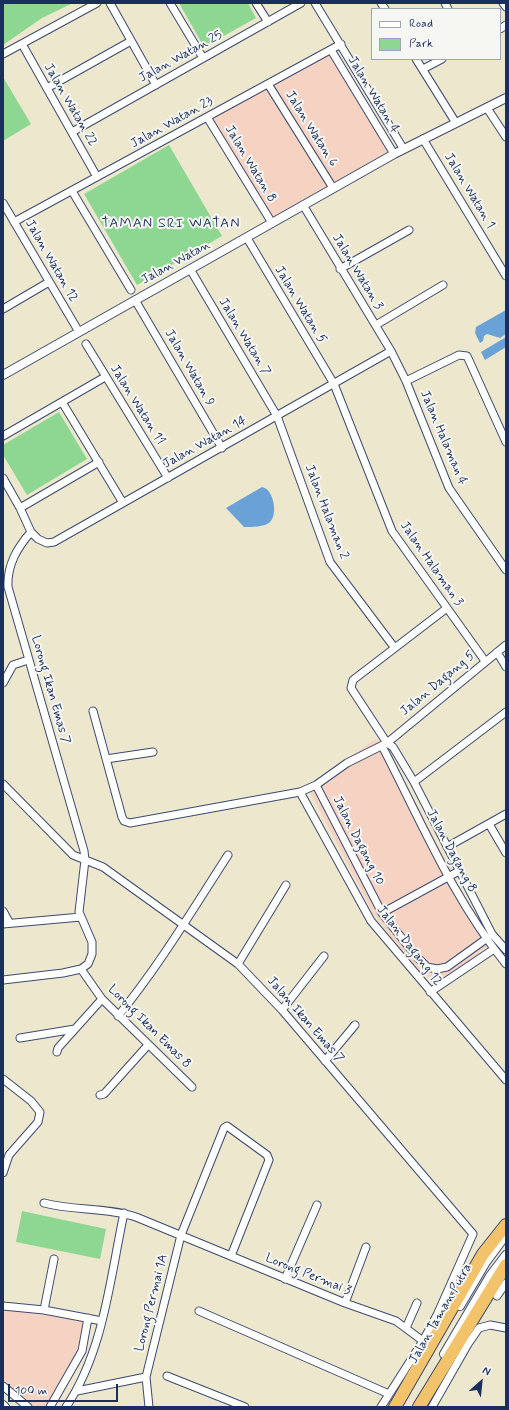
<!DOCTYPE html>
<html>
<head>
<meta charset="utf-8">
<style>
  body { margin:0 }
  #map { position:relative; width:509px; height:1410px; overflow:hidden; background:#ede7ce; font-family:Mynerve,sans-serif }
  canvas { display:block }
  .frame { position:absolute; inset:0; border:4px solid #1b2f5e; pointer-events:none }
  .legend { position:absolute; left:371px; top:8px; width:130px; height:52px; box-sizing:border-box; background:#f6f6f2; border:1px solid #9ea6b7; margin:0; padding:5px 7px; list-style:none; font-size:12px; color:#1b2f5e }
  .legend li { display:flex; align-items:center; gap:8px; height:20px }
  .legend b { width:20px; border:1px solid #9ea6b7 }
  .north { position:absolute; left:461px; top:1362px; width:40px; height:40px; -webkit-text-stroke:3px #f6f6f2; paint-order:stroke; rotate:27deg; font-size:11px; font-weight:700; line-height:16px; text-align:center; color:#1b2f5e }
  .north::after { content:''; display:block; margin:auto; width:14px; height:18px; background:#1b2f5e; clip-path:polygon(50% 0,100% 100%,50% 72%,0 100%) }
  .scale { position:absolute; left:8px; top:1384px; width:110px; height:18px; box-sizing:border-box; border:2px solid #1b2f5e; border-top:0; padding-left:5px; font-size:12px; line-height:14px; white-space:nowrap; color:#1b2f5e; -webkit-text-stroke:3px #f6f6f2; paint-order:stroke }
</style>
</head>
<body>
<div id="map">
<canvas width="509" height="1410"></canvas>
<div class="frame"></div>
<ul class="legend">
<li><b style="height:5px;background:#fff"></b>Road</li>
<li><b style="height:11px;background:#8ed792"></b>Park</li>
</ul>
<div class="north">N</div>
<div class="scale">100 m</div>
</div>
<script>
const c = document.querySelector('canvas').getContext('2d');
c.lineJoin = 'round';
function paint(path, color) {
  c.fillStyle = color;
  c.fill(path, 'evenodd');
}
function trace(path, color, width, dash) {
  c.strokeStyle = color;
  c.lineWidth = width;
  c.lineCap = dash ? 'butt' : 'round';
  c.setLineDash(dash || []);
  c.stroke(path);
}
function label(font, color, halo, rows, align = 'center') {
  c.font = font + ' Mynerve,sans-serif';
  c.lineWidth = 4;
  c.setLineDash([]);
  c.textBaseline = 'middle';
  c.strokeStyle = halo;
  c.fillStyle = color;
  for (const [text, x, y, turn = 0] of rows) {
    c.save();
    c.translate(x, y);
    c.rotate((+turn || 0) * Math.PI / 180);
    c.textAlign = isNaN(turn) ? turn : align;
    if (halo) c.strokeText(text, 0, 0);
    c.fillText(text, 0, 0);
    c.restore();
  }
}
const built = new Path2D(`
  M330 53 389 151 272 218 211 118Z
  M376 739 389 751 458 884 492 943 448 976 436 978 422 975 381 924 373 913 307 786Z
  M3 1309 83 1320 79 1350 46 1407H32L3 1383Z`);
const green = new Path2D(`
  M3 3H73L42 18 3 45Z
  M179 3H248L256 18 204 47Z
  M3 77 31 124 3 141Z
  M169 145 222 236 137 285 84 194Z
  M59 412 87 459 27 495 3 455V445Z
  M22 1211 106 1229 100 1259 16 1242Z`);
const water = new Path2D(`
  M506 310V334L500 338 487 334 484 336 483 341 480 343 475 333 476 327Z
  M506 337V347L485 360 481 352Z
  M262 487C274 489 278 515 270 522 265 527 251 527 244 527L226 508Z`);
const minor = new Path2D(`
  M110 3 156 85
  M170 3 203 58
  M256 3 268 22
  M315 3 403 148
  M381 3 385 9
  M445 3 448 9
  M503 3 506 7
  M500 29 506 25
  M22 44 97 177
  M331 50 394 154
  M3 54 97 3
  M416 59 456 123
  M423 69 442 59
  M268 84 333 188
  M47 88 131 41
  M487 108 506 137
  M207 117 272 223
  M72 132 301 3
  M423 139 506 276
  M72 191 131 290
  M3 203 79 332
  M303 205 391 351 406 381 449 488 506 570
  M14 222 341 44
  M247 238 334 384 392 531 485 661
  M190 269 277 416 330 562 394 647
  M340 269 409 230
  M135 300 222 448
  M3 309 49 282
  M376 325 443 285
  M86 344 168 478
  M406 381 459 355 467 356 506 442
  M62 402 123 503
  M3 436 105 377
  M3 478 20 508 31 532 38 539 47 543 54 542 391 351
  M20 508 99 462
  M447 608 353 680 351 688 387 743 393 747 414 782 492 934 506 950
  M497 652 506 667
  M3 683 13 665 28 660
  M93 711 122 817 124 821 130 823 300 792 316 785 347 763 387 743 506 645
  M382 746C420 819 453 899 506 964
  M106 759 153 752
  M414 782 506 712
  M3 784 73 855 103 867 238 964 282 1010 473 1234 437 1315 423 1341 381 1407
  M316 785 382 913 416 956 427 967 437 969 447 967 486 939
  M300 792 371 921 506 1080
  M489 824 506 853
  M447 847 506 814
  M3 911 9 922
  M382 913 459 871
  M3 924 81 917
  M238 964 286 885
  M81 969 102 999 192 1087
  M3 980 63 973 81 969 88 964 92 954V942L79 912 85 860 84 851 8 587C7 565 17 548 31 532
  M430 992 494 949
  M282 1010 324 956
  M118 1016C159 966 193 909 228 855
  M20 1038 75 1029
  M57 1052 58 1048 102 999
  M325 1061 355 1025
  M3 1079 31 1101 40 1112 38 1122 9 1155 3 1173
  M100 1095 104 1094 148 1045
  M44 1203C74 1211 106 1207 136 1217L345 1303 396 1321 423 1341
  M285 1279 317 1205
  M497 1296 506 1283
  M345 1303 366 1247
  M3 1306 44 1310 102 1321
  M44 1310 54 1259
  M199 1311 389 1394
  M406 1328 417 1303
  M167 1376 245 1407
  M146 1377 149 1407
  M3 1386 28 1407
  M77 1391 146 1377 181 1235 224 1128 227 1126 267 1155 269 1160 231 1256
  M50 1407 82 1351 88 1318
  M66 1407C104 1351 110 1278 124 1213
  M432 1407 468 1344 479 1328 490 1325 506 1328`);
const tertiary = new Path2D(`
  M3 375 394 154 506 98
  M460 1306 486 1262 506 1235
  M444 1354 490 1276 506 1255
  M3 1405 5 1407`);
const motorway = new Path2D(`
  M395 1407 483 1254 506 1225
  M419 1407 506 1265`);
const streetNames = [
  ["Jalan Watan 25",181,57,-29],
  ["Jalan Watan 4",373,95,59],
  ["Jalan Watan 22",70,105,60],
  ["Jalan Watan 23",172,123,-29],
  ["Jalan Watan 6",311,129,58],
  ["Jalan Watan 8",250,164,59],
  ["Jalan Watan 1",469,191,59],
  ["Jalan Watan 12",51,261,60],
  ["Jalan Watan",176,263,-29],
  ["Jalan Watan 3",357,272,59],
  ["Jalan Watan 5",300,305,59],
  ["Jalan Watan 7",244,337,59],
  ["Jalan Watan 9",189,368,60],
  ["Jalan Watan 11",137,405,58],
  ["Jalan Halaman 4",443,438,67],
  ["Jalan Watan 14",205,443,-29],
  ["Jalan Halaman 2",326,512,69],
  ["Jalan Halaman 3",431,564,55],
  ["Jalan Dagang 5",438,684,-40],
  ["Lorong Ikan Emas 7",50,690,74],
  ["Jalan Dagang 10",358,841,63],
  ["Jalan Dagang 8",451,851,62],
  ["Jalan Dagang 12",409,946,52],
  ["Jalan Ikan Emas 7",305,1020,49],
  ["Lorong Ikan Emas 8",149,1027,45],
  ["Lorong Permai 3",308,1275,22],
  ["Lorong Permai 1A",152,1303,-76],
  ["Jalan Taman Putra",441,1314,-60]
];
const neighbourhoodNames = [
  ["TAMAN SRI WATAN",171,224]
];
paint(built, '#f5d2c2');
paint(green, '#8ed792');
paint(water, '#6aa2d8');
trace(minor, '#3a4b6f', 9);
trace(tertiary, '#3a4b6f', 10);
trace(motorway, '#3a4b6f', 14);
trace(minor, '#fff', 7);
trace(tertiary, '#fff', 8);
trace(motorway, '#f2c36a', 12);
label('13px', '#1b2f5e', '#f6f6f2', streetNames);
c.letterSpacing = '1px';
label('14px', '#1b2f5e', '#f6f6f2', neighbourhoodNames);
c.letterSpacing = '0px';
</script>
</body>
</html>
